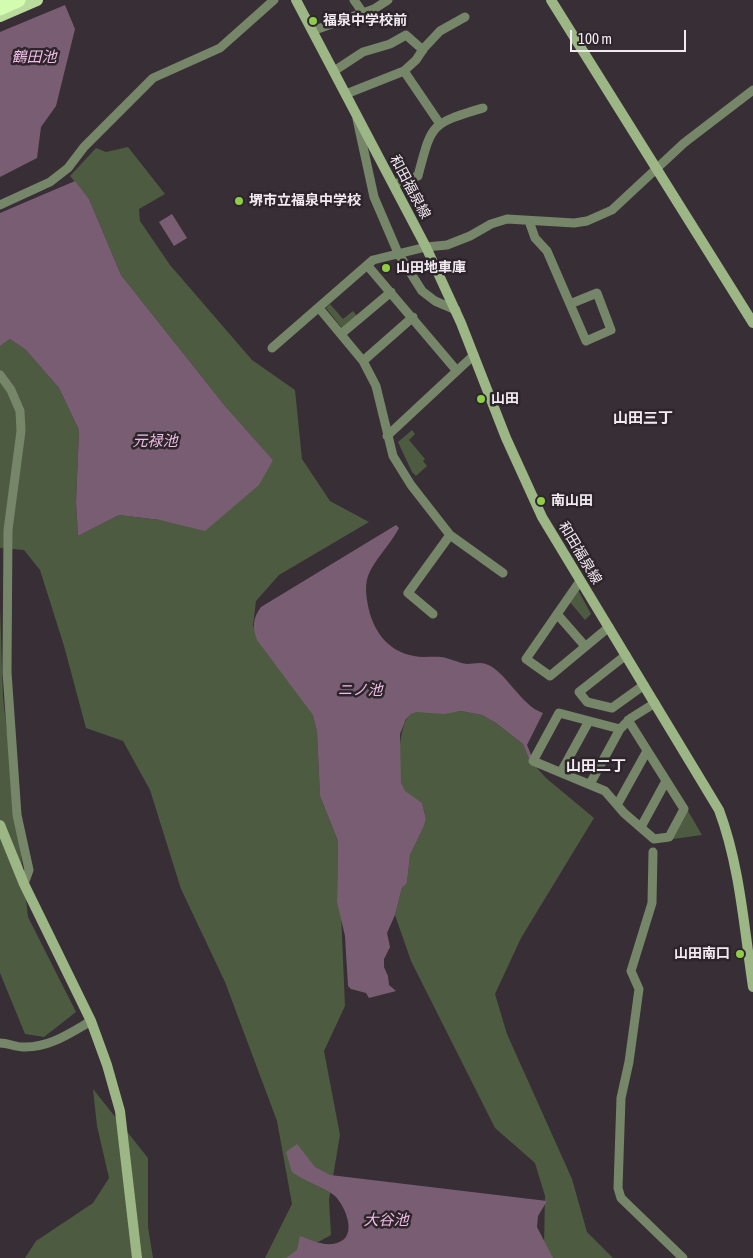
<!DOCTYPE html>
<html>
<head>
<meta charset="utf-8">
<style>
  body { margin:0 }
  #map { position:relative; width:753px; height:1258px; overflow:hidden; background:#382e36; font-family:"Asap Condensed",sans-serif }
  canvas { display:block }
  .scale { position:absolute; left:570px; top:30px; width:116px; height:22px; box-sizing:border-box; border:2px solid #f1ebf0; border-top:0; padding-left:6px; font-size:15px; line-height:18px; white-space:nowrap; color:#f1ebf0; -webkit-text-stroke:4px #2e252c; paint-order:stroke }
</style>
</head>
<body>
<div id="map">
<canvas width="753" height="1258"></canvas>
<div class="scale">100 m</div>
</div>
<script>
const c = document.querySelector('canvas').getContext('2d');
c.lineJoin = 'round';
function paint(path, color) {
  c.fillStyle = color;
  c.fill(path, 'evenodd');
}
function trace(path, color, width, dash) {
  c.strokeStyle = color;
  c.lineWidth = width;
  c.lineCap = dash ? 'butt' : 'round';
  c.setLineDash(dash || []);
  c.stroke(path);
}
function label(font, color, halo, rows, align = 'center') {
  c.font = font + ' "Asap Condensed","Noto Sans JP",sans-serif';
  c.lineWidth = 5;
  c.setLineDash([]);
  c.textBaseline = 'middle';
  c.strokeStyle = halo;
  c.fillStyle = color;
  for (const [text, x, y, turn = 0] of rows) {
    c.save();
    c.translate(x, y);
    c.rotate((+turn || 0) * Math.PI / 180);
    c.textAlign = isNaN(turn) ? turn : align;
    if (halo) c.strokeText(text, 0, 0);
    c.fillText(text, 0, 0);
    c.restore();
  }
}
const green = new Path2D(`
  M128 147 165 194 139 209 140 221 170 265 252 360 295 390 302 459 330 501 369 522 279 575 256 601 253 626 313 714 317 732 320 796 338 841 337 902 341 913 345 1006 324 1051 340 1135 329 1200 331 1235 289 1258H265L292 1204 277 1121 225 982 181 889 150 790 123 741 86 728 64 646 40 570 24 550 0 548V346L10 339 26 350 59 388 79 430 76 502 78 536 119 515 160 520 273 460 225 406 121 275 89 199 70 176 96 148 106 152Z
  M330 304 343 319 353 311 357 316 342 328 326 308Z
  M412 430 415 434 409 440 425 459 423 461 427 466 416 476 412 472 398 442Z
  M578 590 591 614 585 620 569 601Z
  M0 607 3 697 28 917 76 1012 44 1037 25 1034 0 973Z
  M461 711 482 715 496 723 523 744 529 759 546 778 594 818 521 938 495 994 507 1034 572 1179 587 1232 613 1258H552L544 1246 545 1196 535 1163 495 1128 411 961 395 915 402 888 407 883 410 855 424 826 426 819 422 803C416 799 407 795 403 789 396 777 398 722 411 714 421 708 448 714 461 711Z
  M688 811 702 835 673 839Z
  M93 1089 148 1158V1227L153 1258H25L36 1241 93 1203 109 1178 97 1126Z`);
const water = new Path2D(`
  M65 5 75 29 56 106 41 127 37 158 0 177V32Z
  M75 181 89 199 121 275 225 406 273 460 259 485 205 531 160 520 119 515 78 536 76 502 79 430 59 388 26 350 10 339 0 346V213Z
  M172 214 187 238 174 246 159 222Z
  M396 525 399 528C390 545 374 560 368 576 364 588 367 602 370 614 377 636 391 652 414 656 423 658 432 656 441 657 450 658 458 663 467 664 473 664 480 662 486 664 505 670 521 706 543 713L527 745 532 757 529 759 523 744 496 723 482 715 461 711 444 714 417 712 411 714 406 719 400 734 401 783 405 791 422 803 426 819 424 826 410 855 407 883 402 888 395 915 387 933 390 947 384 959V967L388 976 389 985 396 991 369 998 366 993 351 989 348 986 345 936 337 902 338 841 320 796 317 732 313 715 257 640C252 626 253 618 261 607Z
  M297 1144 315 1167 330 1175 547 1201 538 1216 537 1227 553 1258H286L297 1250 300 1236C311 1240 324 1247 337 1243 358 1237 346 1208 336 1197 327 1188 304 1181 292 1172L286 1152Z`);
const street = new Path2D(`
  M354 0 363 13
  M312 31 374 9 388 0
  M334 71 363 52 390 44 406 35 423 50
  M404 71 440 124
  M346 94 404 71 416 60 424 48 440 31 465 17
  M357 119 374 197 398 253 422 291 435 301 456 310
  M394 184 418 176C432 123 430 124 483 108
  M0 205 50 182 68 168 84 147 153 78 220 48 274 0
  M529 221 535 238 547 251 586 341 611 330 597 293 570 304
  M367 265 457 371
  M319 308 363 361 376 386 393 456 411 485 450 535 503 573
  M341 334 391 292
  M272 348 373 260 426 247 447 245 470 236 491 224 507 219 574 223 587 221 612 210 684 143 753 90
  M363 361 413 317
  M0 375 11 390 20 411 21 431 8 530 7 672 17 815 29 870 24 884
  M387 436 474 355
  M580 581 526 659 550 676 609 627
  M433 614 408 593 450 535
  M557 614 585 646
  M626 655 579 692 587 702 612 708 644 685
  M620 729 559 713 533 761 605 791 624 813 654 839 669 837 684 809 628 720
  M561 772 589 721
  M590 784 620 729 631 718 655 703
  M617 805 647 751
  M641 827 666 781
  M653 852 652 903 631 971 639 989 629 1062 621 1098 618 1188 621 1198 683 1258
  M0 1043C8 1043 15 1047 23 1047 49 1048 70 1033 91 1021`);
const secondary = new Path2D(`
  M296 0 426 247 461 323 506 438 542 517 719 810C740 866 744 928 753 987
  M551 0 753 323
  M0 825 24 884 91 1021 107 1065 120 1111 137 1258`);
const primary = new Path2D(`
  M0 16 37 0`);
const highway = new Path2D(`
  M0 8 18 0`);
const markers = [
  [313,21,5,"#8dce44"],
  [239,201,5,"#8dce44"],
  [386,268,5,"#8dce44"],
  [481,399,5,"#8dce44"],
  [541,501,5,"#8dce44"],
  [740,954,5,"#8dce44"]
];
const poiNames = [
  ["福泉中学校前",323,21],
  ["堺市立福泉中学校",249,201],
  ["山田地車庫",396,268],
  ["山田",491,399],
  ["南山田",551,501],
  ["山田南口",730,954,"right"]
];
const streetNames = [
  ["和田福泉線",410,187,62],
  ["和田福泉線",580,553,59]
];
const waterNames = [
  ["鶴田池",34,57],
  ["元禄池",155,441],
  ["ニノ池",360,690],
  ["大谷池",386,1220]
];
const neighbourhoodNames = [
  ["山田三丁",643,418],
  ["山田二丁",596,766]
];
paint(green, '#4d5b41');
paint(water, '#795e73');
trace(street, '#768668', 9);
trace(secondary, '#9cb686', 10);
trace(primary, '#b9db9c', 12);
trace(highway, '#d4fcb0', 15);
for (const [x, y, r, color] of markers) {
  const dot = new Path2D();
  dot.arc(x, y, r, 0, 2 * Math.PI);
  c.fillStyle = color;
  c.fill(dot);
  trace(dot, '#2e252c', 2);
}
label('bold 14px', '#f1ebf0', '#2e252c', poiNames, 'left');
label('14px', '#f1ebf0', '#2e252c', streetNames);
label('italic 15px', '#f0bee6', '#2e252c', waterNames);
label('bold 15px', '#f1ebf0', '#2e252c', neighbourhoodNames);
</script>
</body>
</html>
